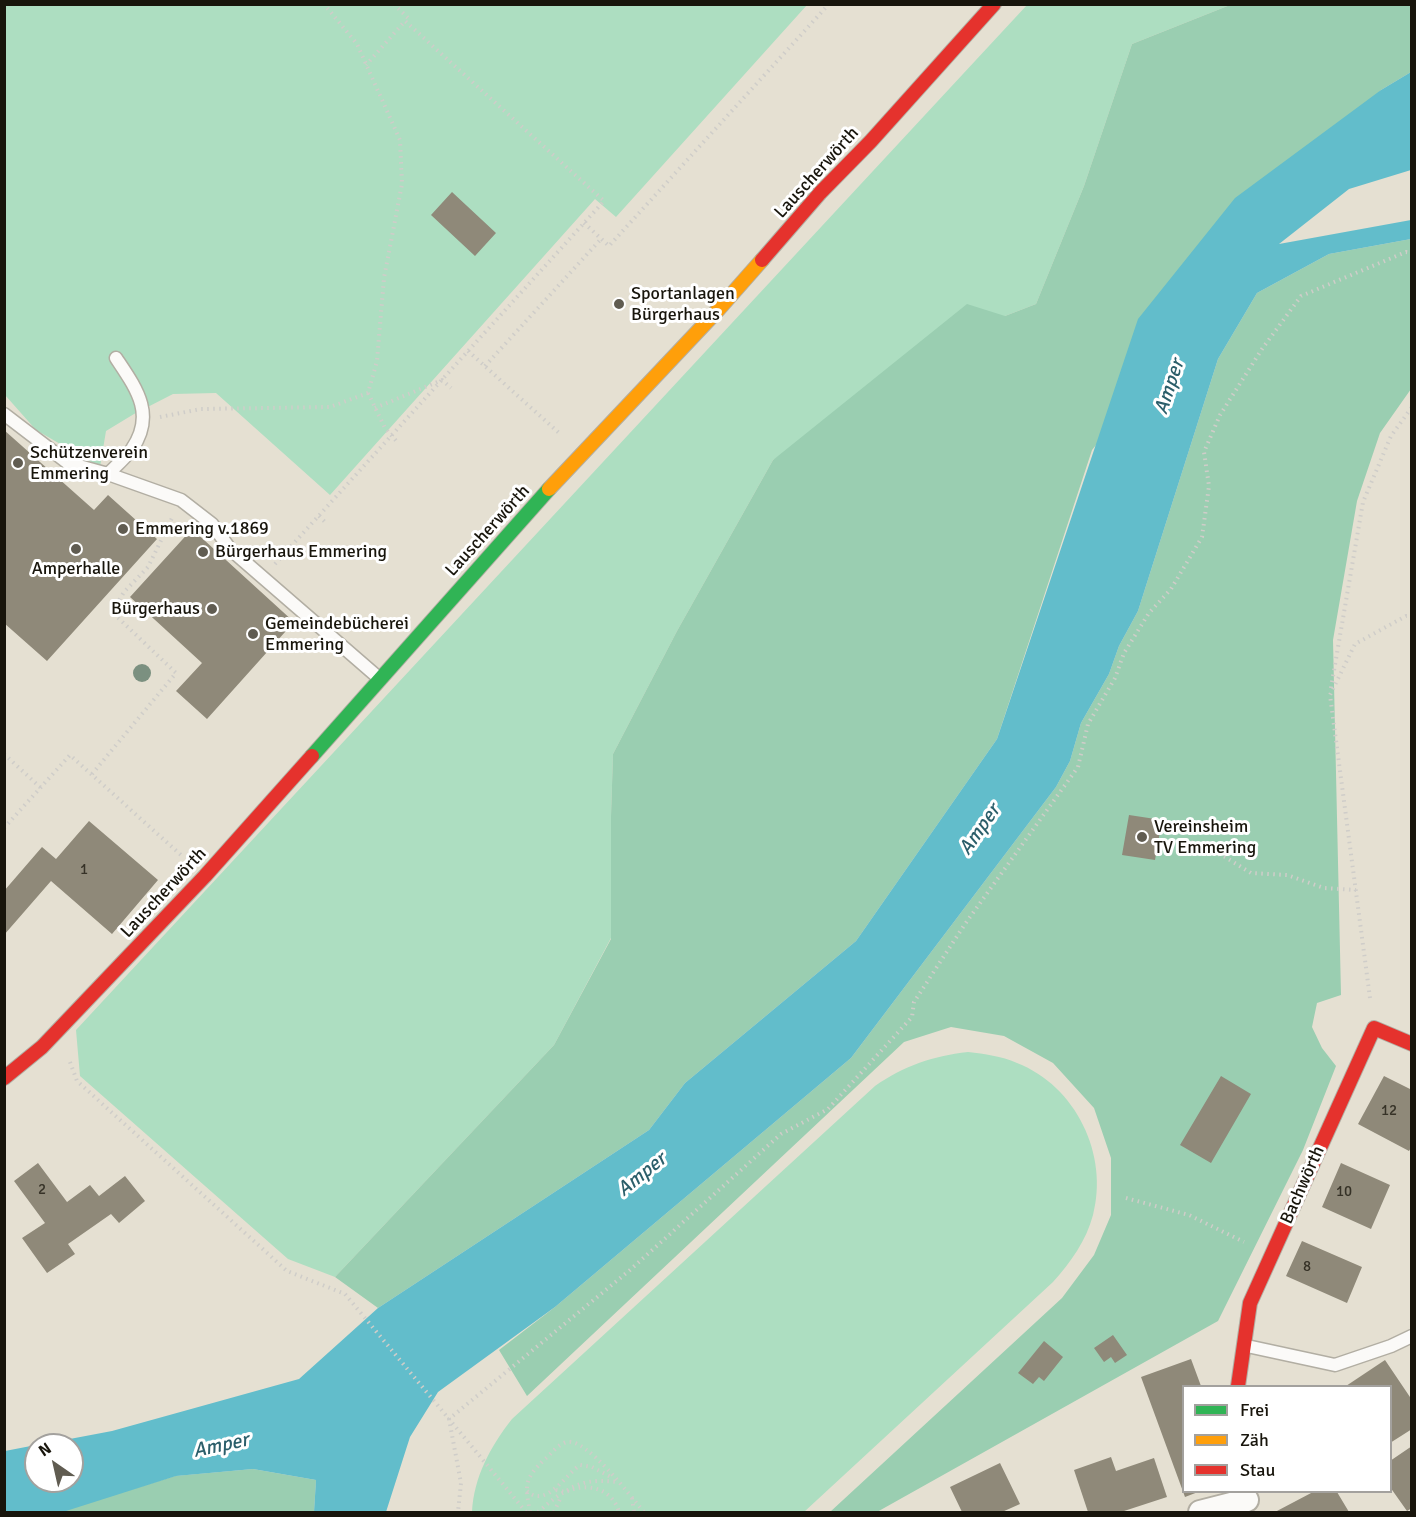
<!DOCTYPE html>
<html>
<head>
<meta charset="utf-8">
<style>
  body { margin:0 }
  #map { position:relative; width:1416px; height:1517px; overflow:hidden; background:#e5e0d2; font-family:Signika,sans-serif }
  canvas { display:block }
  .frame { position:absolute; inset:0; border:6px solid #18150c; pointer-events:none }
  .legend { position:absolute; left:1182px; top:1385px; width:210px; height:108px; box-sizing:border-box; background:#fff; border:2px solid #a3a19e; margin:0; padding:8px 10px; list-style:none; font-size:18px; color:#18150c }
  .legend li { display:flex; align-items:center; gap:12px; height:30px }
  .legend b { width:30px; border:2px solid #a3a19e }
  .north { position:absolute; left:24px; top:1433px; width:60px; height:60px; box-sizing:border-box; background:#fff; border:2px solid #a3a19e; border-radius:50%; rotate:326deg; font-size:16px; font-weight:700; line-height:24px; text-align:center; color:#18150c }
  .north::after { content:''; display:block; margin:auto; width:21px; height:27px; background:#605c51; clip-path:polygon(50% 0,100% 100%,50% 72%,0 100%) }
</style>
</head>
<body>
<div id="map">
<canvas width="1416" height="1517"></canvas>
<div class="frame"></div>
<ul class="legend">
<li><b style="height:8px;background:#30b455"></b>Frei</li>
<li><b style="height:8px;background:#ff9f0a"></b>Zäh</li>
<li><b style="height:8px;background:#e5322d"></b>Stau</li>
</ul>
<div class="north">N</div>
</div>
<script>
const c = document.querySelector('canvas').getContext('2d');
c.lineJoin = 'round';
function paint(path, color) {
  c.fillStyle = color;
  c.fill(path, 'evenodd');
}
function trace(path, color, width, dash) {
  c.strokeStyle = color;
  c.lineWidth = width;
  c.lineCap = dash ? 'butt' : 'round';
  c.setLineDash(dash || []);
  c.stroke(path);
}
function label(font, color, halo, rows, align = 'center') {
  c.font = font + ' Signika,sans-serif';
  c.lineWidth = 6;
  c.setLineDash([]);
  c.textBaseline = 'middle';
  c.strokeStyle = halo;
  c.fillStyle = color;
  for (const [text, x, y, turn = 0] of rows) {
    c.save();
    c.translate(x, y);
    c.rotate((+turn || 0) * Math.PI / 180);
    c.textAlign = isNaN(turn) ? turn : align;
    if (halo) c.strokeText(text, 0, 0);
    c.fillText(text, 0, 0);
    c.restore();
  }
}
const green = new Path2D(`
  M4 5H807L616 217 595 199 330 495 216 393 173 394 134 414 106 431 100 467 36 430 5 395Z
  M1027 5H1230L1132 44 1084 186 1036 304 1005 316 773 460 677 631 613 754 611 816V938L554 1045 335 1277 288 1259 80 1076 76 1030Z
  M968 1052C985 1054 1001 1056 1017 1063 1076 1086 1109 1155 1093 1215 1086 1241 1071 1262 1053 1282L804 1512H472C474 1477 490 1447 512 1419L875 1086C904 1066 932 1056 968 1052Z`);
const forest = new Path2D(`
  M1230 5H1411V72L1381 90 1092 450 997 739 856 941 685 1083 649 1130 378 1308 335 1277 554 1045 611 939V816L613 754 677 631 773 460 967 304 1005 316 1036 304 1084 186 1132 44Z
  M1411 239V389L1380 433 1357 501 1333 640 1341 995 1317 1003 1312 1027 1322 1048 1336 1066 1303 1150 1218 1321 877 1512H830L1062 1298 1094 1255 1111 1215V1158L1094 1108 1053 1063 1004 1036 951 1027 904 1042 527 1396 499 1350 555 1307 851 1058 1056 787 1070 761 1081 723 1109 674 1119 646 1138 611 1218 359 1257 293 1329 254Z
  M253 1469 316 1480 314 1512H58L175 1476Z`);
const water = new Path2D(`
  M1411 72V170L1349 189 1279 244 1411 220V239L1329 254 1257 293 1218 359 1138 611 1119 646 1109 674 1081 723 1070 761 1056 787 851 1058 555 1307 438 1392 410 1437 386 1512H314L316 1480 253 1469 176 1476 66 1511 5 1512V1451L36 1445V1481H72V1445H38L112 1431 299 1379 378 1308 649 1130 685 1083 856 941 997 739 1138 319 1235 198 1381 90Z`);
const building = new Path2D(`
  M452 192 496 233 475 256 431 215Z
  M4 430 94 510 108 495 157 539 47 661 4 623Z
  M192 529 294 622 207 719 176 691 202 663 130 597Z
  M1129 815 1162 820 1155 860 1122 855Z
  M89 821 158 880 112 934 51 881 4 935V891L42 847 56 859Z
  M1221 1076 1251 1094 1211 1163 1180 1145Z
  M1384 1076 1412 1090V1146L1409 1151 1358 1124Z
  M38 1163 67 1202 90 1185 99 1196 125 1176 145 1201 119 1223 111 1214 68 1244 75 1254 47 1273 22 1238 45 1223 14 1181Z
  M1341 1163 1390 1185 1371 1229 1322 1207Z
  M1302 1241 1362 1267 1347 1303 1286 1276Z
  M1113 1335 1127 1355 1115 1363 1111 1357 1104 1362 1094 1348Z
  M1044 1341 1063 1357 1044 1381 1039 1377 1033 1384 1018 1373Z
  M1191 1359 1201 1386H1184V1492H1198L1185 1497 1141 1377Z
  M1385 1360 1412 1400V1429L1390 1443V1386H1346Z
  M1412 1446V1508L1407 1511 1390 1487V1461Z
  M1111 1457 1116 1471 1154 1458 1167 1497 1121 1512H1088L1074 1470Z
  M1000 1463 1020 1504 1002 1512H962L950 1487Z
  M1313 1492H1337L1349 1512H1275Z`);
const path = new Path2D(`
  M394 4 408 18 405 21
  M584 223 609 246 829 4
  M468 351 559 433
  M485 366 601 239
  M368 393 385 428 398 443
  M375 408 442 380 451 388
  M160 417 201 409 330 407 368 393 377 361 384 278 402 184 400 140 357 44 324 4
  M319 516 326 523
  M275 564 604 201 405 21 366 65
  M1331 688 1363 502 1391 436 1412 407
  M4 754 41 788
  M92 774 176 673 112 612 124 592 148 567 173 516
  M4 828 70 755 182 856
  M1191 842 1225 857 1251 873 1287 875 1324 888 1356 890
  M1370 998 1330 695 1355 644 1406 616H1412
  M70 1062 77 1081 287 1271 345 1294 449 1419 461 1483 458 1512
  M1126 1198 1189 1215 1244 1242
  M556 1490 565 1492C581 1480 598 1480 618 1482
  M527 1491C546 1509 566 1474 580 1465L592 1467 611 1477
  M632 1498 634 1512
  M526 1512 449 1419 630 1270 781 1134 828 1109 912 1017 914 1002 965 924 1078 767 1088 724 1115 678 1124 653 1149 613 1171 589 1202 537 1209 486 1204 452 1220 415 1262 349 1301 296 1406 252 1412 253
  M530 1512C525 1485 524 1479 545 1459 551 1454 558 1444 567 1442 587 1438 631 1497 644 1512
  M538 1512C546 1506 555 1496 565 1492 587 1482 612 1488 619 1512
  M554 1512 561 1497`);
const lane = new Path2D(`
  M4 414 68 463 108 474 181 500 212 524 230 549 380 679
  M108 474C116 466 125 458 132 449 156 414 136 388 116 358
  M1247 1346 1335 1365 1391 1346 1412 1336`);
const street = new Path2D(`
  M1200 1512 1247 1500`);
const fast = new Path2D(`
  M312 756 549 489`);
const slow = new Path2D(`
  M549 489 717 311 762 260`);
const jam = new Path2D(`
  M762 260 820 193 871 141 994 4
  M4 1078 42 1047 205 876 312 756
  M1238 1386 1250 1303 1374 1028 1412 1044`);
const trees = [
  [142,673]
];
const markers = [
  [619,304,6,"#605c51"],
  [18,463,6,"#605c51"],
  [123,529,6,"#605c51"],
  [76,549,6,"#605c51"],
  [203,552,6,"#605c51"],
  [212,609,6,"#605c51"],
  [253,634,6,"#605c51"],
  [1142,837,6,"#605c51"]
];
const numberNames = [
  ["1",84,870],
  ["12",1389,1111],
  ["2",42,1190],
  ["10",1344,1192],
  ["8",1307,1267]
];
const streetNames = [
  ["Lauscherwörth",817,173,-48],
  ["Lauscherwörth",488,531,-48],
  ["Lauscherwörth",164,893,-47],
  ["Bachwörth",1303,1185,-66]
];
const poiNames = [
  ["Sportanlagen",631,294],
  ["Bürgerhaus",631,315],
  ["Schützenverein",30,453],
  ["Emmering",30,474],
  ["Emmering v.1869",135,529],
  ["Bürgerhaus Emmering",215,552],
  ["Amperhalle",76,569,"center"],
  ["Bürgerhaus",200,609,"right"],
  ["Gemeindebücherei",265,624],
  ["Emmering",265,645],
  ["Vereinsheim",1154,827],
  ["TV Emmering",1154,848]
];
const waterNames = [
  ["Amper",1170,387,-72],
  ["Amper",980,830,-55],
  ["Amper",642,1175,-39],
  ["Amper",221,1446,-12]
];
paint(green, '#addec1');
paint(forest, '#9aceb1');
paint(water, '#62bdcb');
paint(building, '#8f8979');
trace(lane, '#b2aea3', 15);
trace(street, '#b2aea3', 26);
trace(fast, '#b2aea3', 16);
trace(slow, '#b2aea3', 16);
trace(jam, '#b2aea3', 16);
trace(path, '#cfcdc9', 4, [1.5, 4.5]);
trace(lane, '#fbfaf8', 12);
trace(street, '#fbfaf8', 22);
trace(fast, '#30b455', 14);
trace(slow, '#ff9f0a', 14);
trace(jam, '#e5322d', 14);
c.fillStyle = '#7b9080';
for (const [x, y] of trees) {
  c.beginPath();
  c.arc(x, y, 9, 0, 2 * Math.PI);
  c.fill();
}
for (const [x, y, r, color] of markers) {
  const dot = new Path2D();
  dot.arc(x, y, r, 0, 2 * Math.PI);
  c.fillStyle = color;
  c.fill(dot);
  trace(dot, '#fff', 2);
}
label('15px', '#363227', null, numberNames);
label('18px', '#18150c', '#fff', streetNames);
label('18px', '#18150c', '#fff', poiNames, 'left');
label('italic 20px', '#2b5e6a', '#fff', waterNames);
</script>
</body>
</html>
